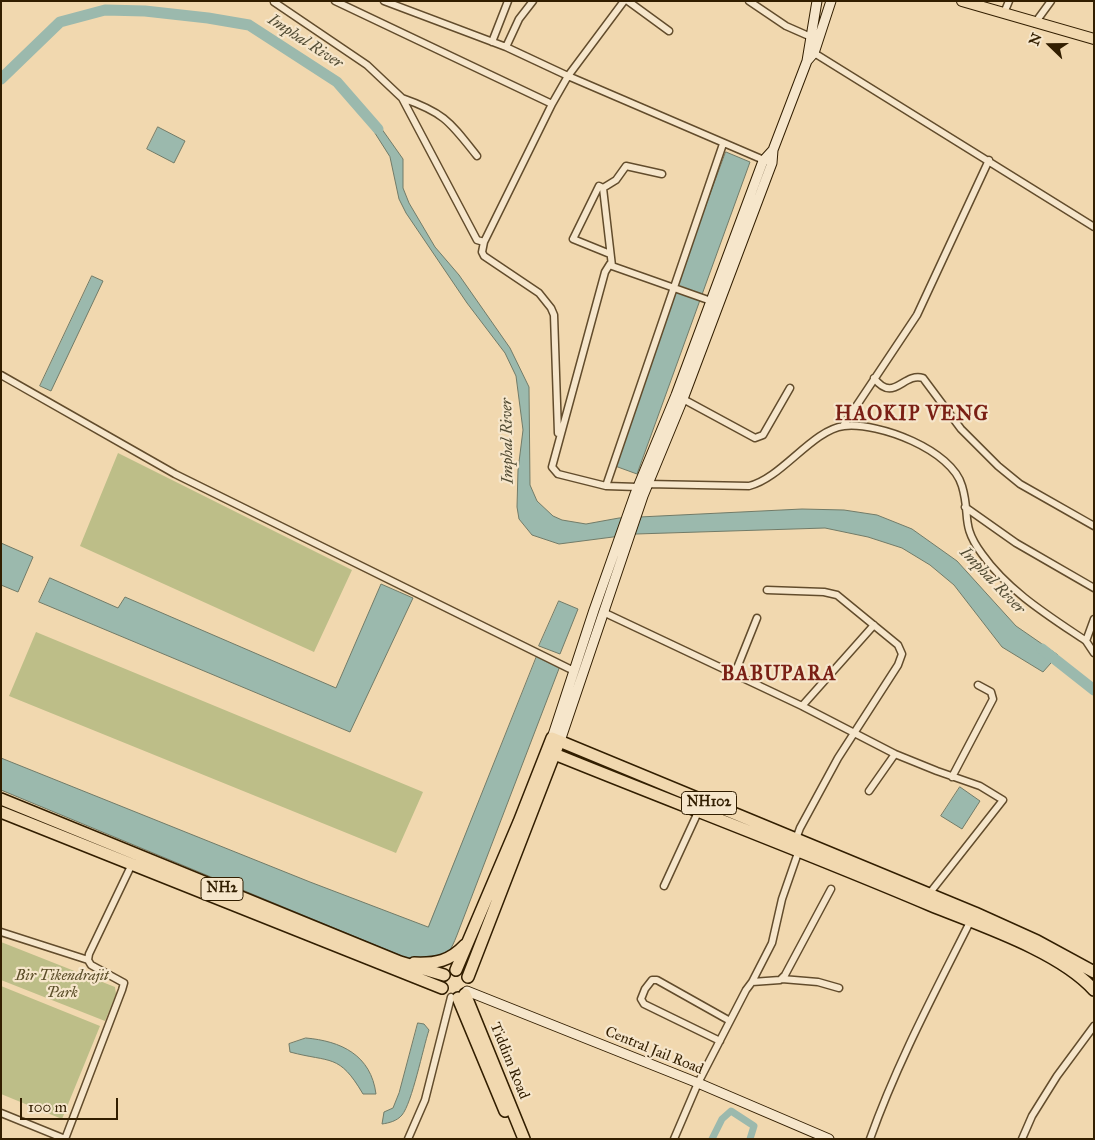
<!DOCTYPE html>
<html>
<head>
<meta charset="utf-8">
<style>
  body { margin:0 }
  #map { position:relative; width:1095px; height:1140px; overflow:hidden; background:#f1d8af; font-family:"IM FELL Great Primer",serif }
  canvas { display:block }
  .frame { position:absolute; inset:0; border:2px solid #321e00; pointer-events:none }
  .north { position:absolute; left:1025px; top:20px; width:50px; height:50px; -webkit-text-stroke:4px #f6e6cb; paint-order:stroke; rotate:292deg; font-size:14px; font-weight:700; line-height:20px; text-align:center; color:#321e00 }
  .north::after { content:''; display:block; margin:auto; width:18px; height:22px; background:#321e00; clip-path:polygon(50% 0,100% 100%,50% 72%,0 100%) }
  .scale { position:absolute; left:20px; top:1098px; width:98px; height:22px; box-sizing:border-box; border:2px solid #321e00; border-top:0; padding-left:6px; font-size:15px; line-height:18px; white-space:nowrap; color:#321e00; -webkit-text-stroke:4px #f6e6cb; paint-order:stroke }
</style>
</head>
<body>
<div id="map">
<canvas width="1095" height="1140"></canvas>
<div class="frame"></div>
<div class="north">N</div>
<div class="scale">100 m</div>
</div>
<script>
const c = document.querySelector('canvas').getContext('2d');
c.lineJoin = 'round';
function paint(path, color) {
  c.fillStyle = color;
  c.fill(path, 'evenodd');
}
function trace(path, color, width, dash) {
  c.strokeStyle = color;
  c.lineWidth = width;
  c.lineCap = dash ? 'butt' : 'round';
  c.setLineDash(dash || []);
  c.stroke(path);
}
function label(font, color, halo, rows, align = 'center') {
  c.font = font + ' "IM FELL Great Primer",serif';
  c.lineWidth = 4.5;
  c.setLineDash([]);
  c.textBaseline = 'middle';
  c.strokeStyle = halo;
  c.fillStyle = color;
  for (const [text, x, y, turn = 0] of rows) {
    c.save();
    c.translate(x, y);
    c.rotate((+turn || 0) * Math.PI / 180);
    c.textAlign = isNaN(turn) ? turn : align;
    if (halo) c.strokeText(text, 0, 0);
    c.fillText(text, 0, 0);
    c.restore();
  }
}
const green = new Path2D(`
  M118 453 352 570 314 652 80 546Z
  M36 632 423 792 396 853 9 696Z
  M1 942 115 987 116 994 105 1021 1 980Z
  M1 986 100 1026 62 1119 1 1094Z`);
const water = new Path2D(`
  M363 114 379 125 403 159V188L409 203 435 247 459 275 510 348 529 387 530 485 537 501 553 516 562 520 586 524 619 518 802 509 844 510 877 515 912 529 957 561 1016 626 1058 655 1043 672 1002 647 954 585 930 565 902 548 868 537 825 528 636 534 559 544 532 535 519 519 517 507 518 470 523 430 516 376 505 353 467 303 406 213 399 199 390 157Z
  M158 127 185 141 174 163 147 149Z
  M726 152 750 162 637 474 615 466 673 294Z
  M92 276 103 281 51 391 40 386Z
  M1 543 33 557 18 592 1 585Z
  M50 578 118 608 125 597 336 688 381 584 413 598 350 732 39 602Z
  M559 601 578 609 560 654 539 646Z
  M537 656 560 666 457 935C445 966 440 958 409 959L1 790V758L310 882 428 927Z
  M960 787 980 801 962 829 941 816Z
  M418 1023 424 1024 429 1030C423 1048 412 1103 402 1115 397 1121 389 1123 382 1124L384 1112 393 1108 399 1093Z
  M306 1038C341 1041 371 1055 376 1094H363C339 1053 331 1063 290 1052L289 1044Z`);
const canal = new Path2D(`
  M712 1139 722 1119 731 1111 754 1126 750 1139`);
const river = new Path2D(`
  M1 79 60 22 105 10 145 11 208 18 249 25 337 82 378 129
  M1042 649 1094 690`);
const street = new Path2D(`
  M335 1 552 104
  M384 1 506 47 568 76 766 161
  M628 1 669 31
  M749 1 786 26 811 37
  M274 2 367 65 402 98 477 240 484 242 552 104 568 76 624 1
  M1004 13 1009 1
  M1035 23 1051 1
  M492 42 508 1
  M506 47 519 19 533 1
  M811 51 1094 227
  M402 98C445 113 450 122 477 156
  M603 188 616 180 626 166 662 174
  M484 242 482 252 484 256 539 293 551 308 554 315 558 433
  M610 254 573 239 599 186 603 188 612 266 711 301
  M610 264 605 272 552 467 558 474 606 486 723 144
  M1 375 175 474 574 671
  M874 378C894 404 903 372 923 378L961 429 998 466 1020 484 1094 526
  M683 399 755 438 763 435 790 388
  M843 426 917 315 989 160
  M606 486 638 487 647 484 749 486C782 478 812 430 844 426 879 422 952 450 962 486 971 516 960 524 982 554 1008 591 1049 616 1086 641
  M965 507 1016 543 1094 588
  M603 612 802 706 895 754 937 771 980 786 1003 800 929 894
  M1094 619 1086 641 1094 653
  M735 673 757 618
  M802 706 874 625
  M952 777 993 699 991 692 978 685
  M869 791 895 754
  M664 886 699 810
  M1 932 88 960
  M782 979 818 982 839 988
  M752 982 772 943 782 899 799 850 796 839 800 828 838 758 898 665 902 654 898 645 837 595 824 592 767 590
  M720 1041 644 1004 641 999 645 989 652 980H657L730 1021
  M1 1113 65 1139
  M65 1139 122 990 124 983 91 965 88 960 89 954 132 864
  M408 1139 425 1100 451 997
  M674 1139 698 1083 746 990 752 982 780 980 785 975 831 889
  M870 1139C897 1063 935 992 971 920
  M1022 1139 1032 1116 1057 1076 1094 1026`);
const secondary = new Path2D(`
  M807 61 814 53 831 1
  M552 738 594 610 635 494 676 395 763 161 773 150
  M560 741 643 496 683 399 772 163 773 150 807 61 817 1
  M467 991 698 1083 829 1139`);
const primary = new Path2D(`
  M962 1 1094 39`);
const highway = new Path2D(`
  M547 751C675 803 803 851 930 905 979 925 1059 951 1094 990
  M1 799 400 962 444 975
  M1 812 442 988
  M414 963C436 964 450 961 465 945
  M456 970 519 822 552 738 975 913 1037 941 1094 972
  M468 977 557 747
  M465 994 524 1139
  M458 998 505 1111`);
const shields = [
  [709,803,55],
  [222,889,42]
];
const shieldNames = [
  ["NH102",709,803],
  ["NH2",222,889]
];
const parkNames = [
  ["Bir Tikendrajit",62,976],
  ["Park",62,993]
];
const streetNames = [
  ["Central Jail Road",654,1051,22],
  ["Tiddim Road",509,1061,68]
];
const waterNames = [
  ["Imphal River",305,42,33],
  ["Imphal River",508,441,-91],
  ["Imphal River",992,581,46]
];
const districtNames = [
  ["HAOKIP VENG",912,415],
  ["BABUPARA",779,675]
];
paint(green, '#bdbe88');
paint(water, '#9bb9ad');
trace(water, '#717b68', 1);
trace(canal, '#9bb9ad', 7);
trace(river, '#9bb9ad', 11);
trace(street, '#624c2c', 9);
trace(secondary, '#321e00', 11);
trace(primary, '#321e00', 12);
trace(highway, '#321e00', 14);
trace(street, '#f6e6cb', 6);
trace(secondary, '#f6e6cb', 9);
trace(primary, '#f1d8af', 10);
trace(highway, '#f1d8af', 11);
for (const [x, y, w] of shields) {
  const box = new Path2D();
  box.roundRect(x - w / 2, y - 11.5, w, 23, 4);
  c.fillStyle = '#f6e6cb';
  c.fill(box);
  trace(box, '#321e00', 1);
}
label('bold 14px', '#321e00', null, shieldNames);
label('italic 15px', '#5c4e29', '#f6e6cb', parkNames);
label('15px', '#321e00', '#f6e6cb', streetNames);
label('italic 16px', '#524c34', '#f6e6cb', waterNames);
c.letterSpacing = '1px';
label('bold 20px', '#7a1f14', '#f6e6cb', districtNames);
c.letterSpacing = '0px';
</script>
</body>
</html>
